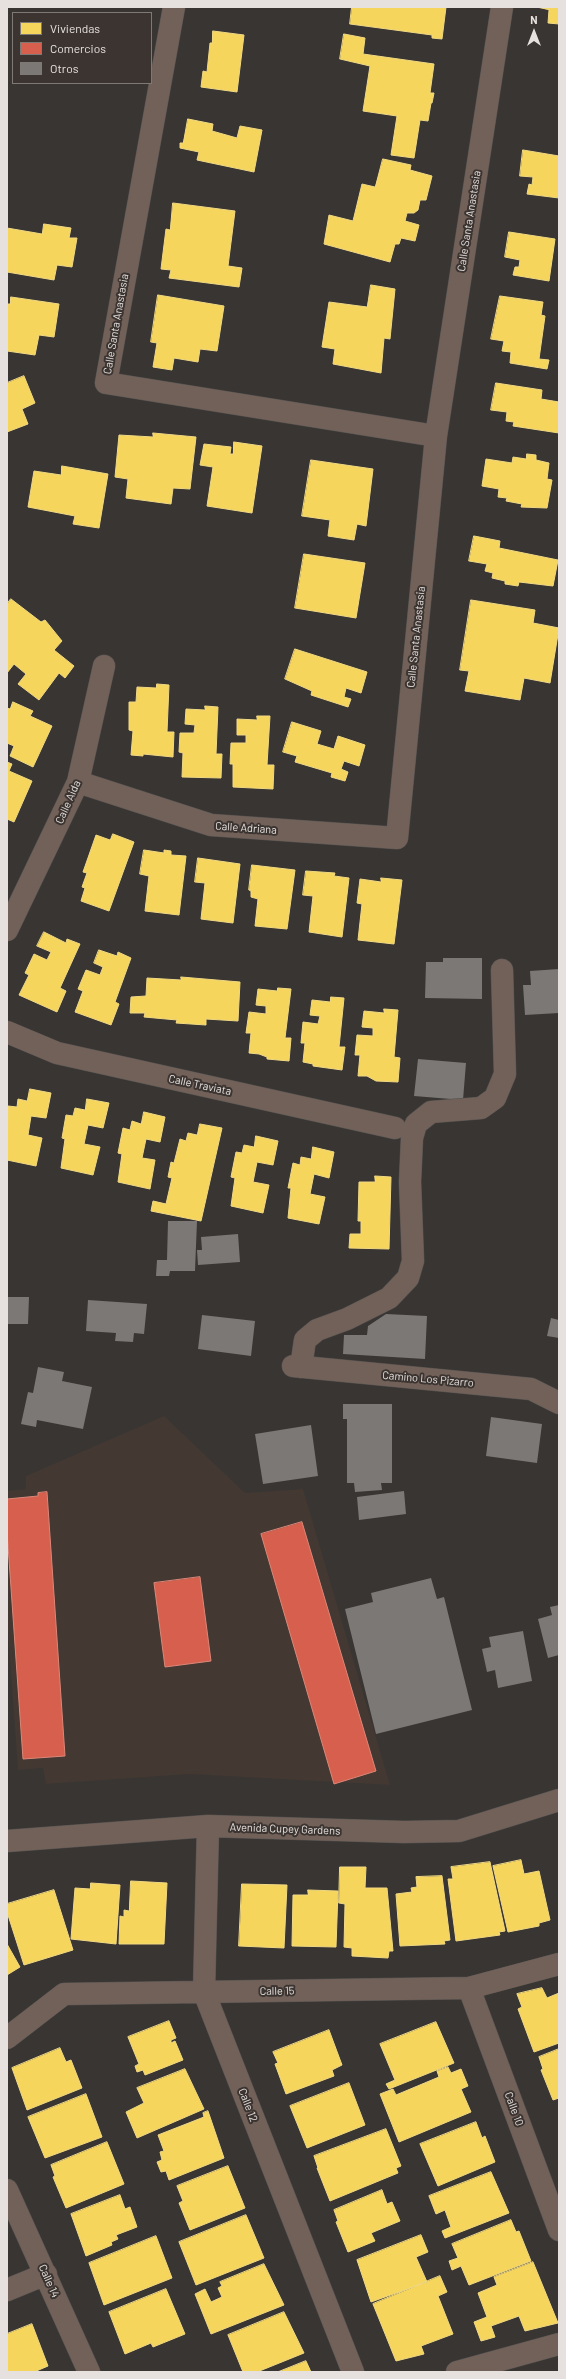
<!DOCTYPE html>
<html>
<head>
<meta charset="utf-8">
<style>
  body { margin:0 }
  #map { position:relative; width:566px; height:2379px; overflow:hidden; background:#383533; font-family:Barlow,sans-serif }
  canvas { display:block }
  .frame { position:absolute; inset:0; border:8px solid #e6e1df; pointer-events:none }
  .legend { position:absolute; left:12px; top:12px; width:140px; height:72px; box-sizing:border-box; background:#3b3430; border:1px solid #7f7976; margin:0; padding:5px 7px; list-style:none; font-size:12px; color:#e6e1df }
  .legend li { display:flex; align-items:center; gap:8px; height:20px }
  .legend b { width:20px; border:1px solid #7f7976 }
  .north { position:absolute; left:514px; top:12px; width:40px; height:40px; -webkit-text-stroke:3px #3b3430; paint-order:stroke; rotate:0deg; font-size:11px; font-weight:700; line-height:16px; text-align:center; color:#e6e1df }
  .north::after { content:''; display:block; margin:auto; width:14px; height:18px; background:#e6e1df; clip-path:polygon(50% 0,100% 100%,50% 72%,0 100%) }
</style>
</head>
<body>
<div id="map">
<canvas width="566" height="2379"></canvas>
<div class="frame"></div>
<ul class="legend">
<li><b style="height:11px;background:#f6d55c"></b>Viviendas</li>
<li><b style="height:11px;background:#d6604d"></b>Comercios</li>
<li><b style="height:11px;background:#7b7876"></b>Otros</li>
</ul>
<div class="north">N</div>
</div>
<script>
const c = document.querySelector('canvas').getContext('2d');
c.lineJoin = 'round';
function paint(path, color) {
  c.fillStyle = color;
  c.fill(path, 'evenodd');
}
function trace(path, color, width, dash) {
  c.strokeStyle = color;
  c.lineWidth = width;
  c.lineCap = dash ? 'butt' : 'round';
  c.setLineDash(dash || []);
  c.stroke(path);
}
function label(font, color, halo, rows, align = 'center') {
  c.font = font + ' Barlow,sans-serif';
  c.lineWidth = 4;
  c.setLineDash([]);
  c.textBaseline = 'middle';
  c.strokeStyle = halo;
  c.fillStyle = color;
  for (const [text, x, y, turn = 0] of rows) {
    c.save();
    c.translate(x, y);
    c.rotate((+turn || 0) * Math.PI / 180);
    c.textAlign = isNaN(turn) ? turn : align;
    if (halo) c.strokeText(text, 0, 0);
    c.fillText(text, 0, 0);
    c.restore();
  }
}
const built = new Path2D(`
  M164 1416 245 1493 303 1489 390 1785 189 1774 46 1784 43 1768 18 1770 7 1618V1491L26 1489V1476Z`);
const homes = new Path2D(`
  M352 7H446L442 39 432 38V35L350 24Z
  M537 7H559V24L548 23 549 10Z
  M213 31 244 35 237 92 201 87 203 71 207 72 210 43H212Z
  M344 34 365 38 363 54 434 64 430 93H434L432 103H431L428 121 420 120 414 158 391 155 397 116 363 111 370 66 340 59Z
  M188 119 213 124 212 131 237 138 240 126 262 130 254 172 197 160 199 152 180 148V143H183Z
  M523 150 559 156V198L527 194 529 184 532 185 533 177 520 176Z
  M383 159 411 165 410 170 432 176 426 200H420L418 210 414 213H407L405 221 419 225 415 241 401 238 399 244H395L390 262 324 244 329 215 353 221 362 184 375 187Z
  M173 203 235 211 228 266 242 268 239 287 169 278 171 270 161 269 166 229 170 230Z
  M44 224 71 228 69 238H77L72 267 57 265 54 280 7 272V228L42 234Z
  M509 232 555 239 549 281 513 275 515 267H519L520 260 505 257Z
  M371 285 395 289 390 339 384 338 381 373 333 364 335 349 322 347 329 302 367 307Z
  M158 295 224 306 217 351 200 349 198 362 174 358 172 370 153 367 157 343 151 342Z
  M500 296 543 302 541 315 545 316 539 359 549 360 547 369 510 363 511 352 502 351 504 341 491 339Z
  M11 297 59 304 54 337 39 335 35 355 7 351V304H10Z
  M24 376 35 403 22 409 28 424 7 432V383Z
  M496 383 542 390 541 399 559 402V433L513 426 514 422 506 421 507 412 491 410Z
  M153 433 196 437 190 489 173 488 171 504 126 498 128 479 115 477 119 435 153 437Z
  M234 442 262 446 252 513 207 506 213 467 200 465 204 444 231 447 230 454H233Z
  M527 454 536 455V460L549 463 547 479 552 480 547 508 521 507 522 504 506 501 507 498 498 497 499 489 482 486 486 459 512 463 513 457 526 459Z
  M311 460 373 469 366 526 357 524 354 540 328 536 330 520 302 516Z
  M62 466 108 474 99 528 73 524 75 516 28 507 34 471 61 475Z
  M474 536 500 541 499 548 558 560 553 586 519 582 518 586 505 584V581L492 578 493 573 485 571 487 564 469 561Z
  M304 554 365 563 356 618 295 608Z
  M11 599 41 622 45 620 62 641 54 650 74 666 65 678 59 673 39 700 18 684 26 674 14 664 7 673V604Z
  M471 600 535 610 533 623 559 628 550 683 524 678 520 700 465 691 469 671 460 670Z
  M295 649 367 672 361 693 346 688 344 697 351 699 348 707 311 695 312 691 285 679Z
  M157 684 169 685 167 732H174L173 757 143 754V756L131 755 133 731 129 730V702H136L137 687 156 688Z
  M13 702 33 711 30 716 52 726 33 767 10 756 14 746 7 743V708L10 709Z
  M205 706 218 707 216 754H222L221 778 182 777 183 753 179 752 180 733H194L195 725 185 724 186 709 205 710Z
  M257 716H270L267 765H274L273 789 233 787V764H230L231 743H246V735H237V719L257 720Z
  M292 722 321 731 317 744 334 749 338 736 365 745 359 766 344 761 341 769 348 772 345 781 331 777 332 773 295 762 297 756 283 752Z
  M7 762 12 764 9 771 32 781 14 822 7 819Z
  M113 834 134 842 109 911 81 901 85 888 82 887 87 873 83 872 96 835 110 840Z
  M144 850 164 853V850L171 851V855L186 856 179 915 145 911 149 876 140 874Z
  M198 858 240 864 233 923 201 919 205 883 195 882Z
  M252 865 295 870 287 929 255 926 258 899 251 897V891L249 890Z
  M306 871 335 873 334 876 349 878 342 937 309 932 313 896 303 895Z
  M381 878 402 880 394 944 358 940 362 904 357 903 360 879 381 882Z
  M44 932 66 943 67 939 80 944 60 988 66 991 57 1012 19 995 29 975 25 973 34 954 47 960 51 952 37 946Z
  M99 950 117 956 118 952 131 958 115 1002 119 1004 111 1025 75 1012 83 991 78 989 86 970 100 975 103 967 94 963Z
  M181 977 240 982 238 1021 206 1019V1025L176 1023 177 1020 144 1017 145 1013H130L131 997 146 996 147 978 181 980Z
  M278 988 291 989 285 1038H291L289 1061 267 1059V1057L259 1054 249 1053 251 1033H246L249 1012 266 1014V1006L256 1005 258 989 277 991Z
  M331 997 344 998 339 1047H345L342 1070 313 1066V1064L303 1062 305 1043H301L303 1022 318 1024 320 1016 310 1015 312 1000 330 1002Z
  M384 1009 398 1010 394 1057 400 1058 398 1082 376 1081 367 1076H358L360 1055H355L357 1035 373 1036V1028L362 1027 364 1011 384 1013Z
  M30 1089 51 1093 46 1118 31 1116 28 1135 42 1138 36 1166 7 1160 8 1106 17 1107 18 1099 27 1101Z
  M87 1099 109 1103 103 1128 88 1125 84 1144 100 1147 93 1175 61 1168 65 1139 62 1138 66 1115 73 1116 75 1108 85 1110Z
  M144 1112 165 1117 160 1142 146 1139 142 1158 155 1160 150 1189 118 1182 122 1154 118 1153 123 1128 130 1130 132 1121 141 1124Z
  M200 1124 222 1128 201 1221 151 1211 153 1201 166 1204 172 1178 168 1177 171 1162 174 1163 180 1139 186 1141 188 1133 197 1135Z
  M256 1136 278 1141 273 1165 257 1162 253 1182 269 1185 263 1213 231 1206 235 1178 231 1177 236 1152 242 1153 244 1145 254 1147Z
  M313 1147 334 1152 329 1178 314 1174 310 1194 325 1197 319 1224 288 1218 291 1188H288L293 1163 300 1165 301 1157 311 1159Z
  M375 1176 391 1177 389 1249 349 1248 350 1234H361V1221H358L359 1182H375Z
  M521 1860 524 1874 539 1871 550 1920 539 1923V1926L508 1932 493 1866Z
  M490 1862 505 1931 499 1932 500 1935 456 1941 448 1879H453L451 1867Z
  M340 1867H366L365 1888H387L393 1951H389L388 1958 352 1956V1948L344 1947 345 1904 339 1903Z
  M442 1876 450 1940 444 1941 445 1944 400 1946 396 1894 412 1892 411 1888 417 1887 416 1877Z
  M131 1881 167 1883 164 1944H119L120 1916 124 1917V1910L129 1911Z
  M91 1883 120 1885 116 1944 71 1939 75 1888 90 1889Z
  M242 1884 287 1885 284 1948 239 1946Z
  M54 1890 73 1950 24 1965 7 1912V1904Z
  M308 1890 338 1891 336 1947 292 1946 293 1895H308Z
  M7 1944 20 1967 7 1975Z
  M542 1988 547 1998 559 1993V2043L534 2052 518 2009 522 2007 517 1994Z
  M169 2021 176 2038 171 2040V2043L175 2041 183 2060 145 2075 143 2070 137 2072 135 2066 139 2064 128 2037Z
  M436 2022 454 2063 389 2089 386 2084 395 2080 380 2044Z
  M329 2030 342 2065 332 2070 334 2076 286 2094 275 2064 278 2063 273 2052Z
  M60 2048 66 2062 71 2060 82 2088 27 2110 12 2068Z
  M559 2049V2098L553 2100 541 2070 543 2069 539 2057Z
  M448 2067 451 2073 461 2069 468 2086 461 2089 471 2112 399 2142 380 2094 393 2089 396 2095 439 2077 437 2071Z
  M185 2069 204 2109 137 2138 126 2112 144 2103 137 2088Z
  M349 2083 365 2125 307 2148 290 2106Z
  M86 2094 102 2137 45 2158 28 2117Z
  M208 2111 224 2158 169 2180 166 2171 161 2172 157 2162 162 2160 160 2152 164 2151 158 2135 204 2117 203 2113Z
  M476 2122 482 2138 485 2136 495 2162 438 2186 420 2144Z
  M386 2129 401 2166 396 2168 398 2173 330 2201 317 2168H318L314 2156Z
  M107 2142 124 2184 66 2208 53 2177 55 2176 51 2165Z
  M228 2166 245 2208 190 2230 179 2203 183 2201 177 2186Z
  M491 2172 509 2213 445 2238 442 2231 451 2227 445 2210 436 2214 429 2196Z
  M382 2190 387 2204 392 2202 400 2221 371 2233 375 2241 348 2252 336 2222 338 2221 334 2210Z
  M120 2195 125 2209 130 2207 137 2227 116 2235 118 2239 111 2242 112 2245 86 2256 71 2214Z
  M246 2215 264 2258 196 2285 179 2242Z
  M511 2220 516 2232 519 2231 531 2261 469 2285 461 2266 452 2270 449 2261 458 2258 452 2244Z
  M421 2235 428 2252 416 2257 427 2282 371 2302 357 2260Z
  M156 2236 172 2278 104 2305 89 2263Z
  M533 2262 558 2323 525 2331 519 2316 491 2326 495 2337 481 2341 474 2322 487 2317 478 2293 497 2285 494 2277Z
  M264 2264 284 2305 211 2334 195 2294 205 2289 211 2302 222 2297 218 2288 222 2286 220 2282Z
  M440 2276 447 2292 438 2296 453 2334 421 2346 424 2354 396 2361 373 2304Z
  M166 2289 185 2334 153 2347 151 2343 125 2354 109 2312Z
  M284 2312 304 2353 257 2372H243L228 2335Z
  M32 2324 48 2366 34 2372H7V2334Z
  M306 2361 311 2372H278Z`);
const shops = new Path2D(`
  M47 1492 65 1756 23 1759 7 1531V1499L38 1496V1493Z
  M302 1522 376 1771 334 1784 261 1534Z
  M200 1577 211 1661 165 1667 154 1583Z`);
const building = new Path2D(`
  M443 958H482V999L425 998 426 962H443Z
  M559 969V1013L525 1015 523 985H531L530 971Z
  M418 1059 466 1063 463 1100 414 1096Z
  M168 1221H197L195 1271H170L169 1276H156L157 1260H167Z
  M238 1234 240 1262 198 1265 197 1250H202L201 1237Z
  M7 1297H29L28 1324H7Z
  M88 1300 147 1304 144 1334 134 1333 133 1342 115 1341 116 1333 86 1331Z
  M386 1314 427 1316 425 1359 343 1354 344 1335H367L368 1326Z
  M202 1315 255 1321 251 1356 198 1349Z
  M551 1318 559 1320V1338L547 1336Z
  M38 1367 64 1372 62 1381 92 1387 83 1429 37 1420 36 1427 21 1424 28 1392 33 1393Z
  M343 1404H392V1483H381L382 1490 355 1492 354 1483H347V1419H343Z
  M491 1417 542 1424 537 1463 486 1456Z
  M311 1425 318 1476 263 1484 255 1434Z
  M404 1491 406 1514 359 1520 357 1497Z
  M431 1578 437 1599 444 1597 472 1710 376 1734 345 1609 373 1602 371 1593Z
  M559 1605V1655L548 1658 538 1619 552 1615 550 1607Z
  M523 1631 532 1681 498 1688 495 1670 487 1672 482 1649 491 1647 489 1637Z`);
const minor = new Path2D(`
  M174 7 106 383 436 436
  M78 782 211 825 397 838 436 436 502 7
  M7 930 78 782 104 666
  M7 1032 57 1053 395 1128
  M293 1366 531 1389 559 1403
  M301 1367 305 1340 317 1330 347 1319 389 1298 408 1278 413 1261 410 1182 412 1138 416 1124 431 1112 481 1108 495 1098 505 1074 502 970
  M208 1826 204 1992 353 2372
  M7 1841 208 1826 404 1832 459 1831 559 1800
  M469 1988 559 2230
  M7 2038 64 1994 469 1988 559 1964
  M7 2190 89 2372
  M7 2290 46 2274
  M457 2372 559 2344`);
const streetNames = [
  ["Calle Santa Anastasia",469,221,-81],
  ["Calle Santa Anastasia",116,324,-80],
  ["Calle Santa Anastasia",416,637,-84],
  ["Calle Aida",68,802,-66],
  ["Calle Adriana",246,828,4],
  ["Calle Traviata",200,1085,12],
  ["Camino Los Pizarro",428,1379,5],
  ["Avenida Cupey Gardens",285,1829,2],
  ["Calle 15",277,1991,-1],
  ["Calle 12",248,2105,69],
  ["Calle 10",514,2109,70],
  ["Calle 14",49,2281,66]
];
paint(built, '#433832');
paint(homes, '#f6d55c');
trace(homes, '#f1d983', 1);
paint(shops, '#d6604d');
trace(shops, '#db8779', 1);
paint(building, '#7b7876');
trace(minor, '#53514f', 23);
trace(minor, '#726159', 22);
label('11px', '#e6e1df', '#3b3430', streetNames);
</script>
</body>
</html>
